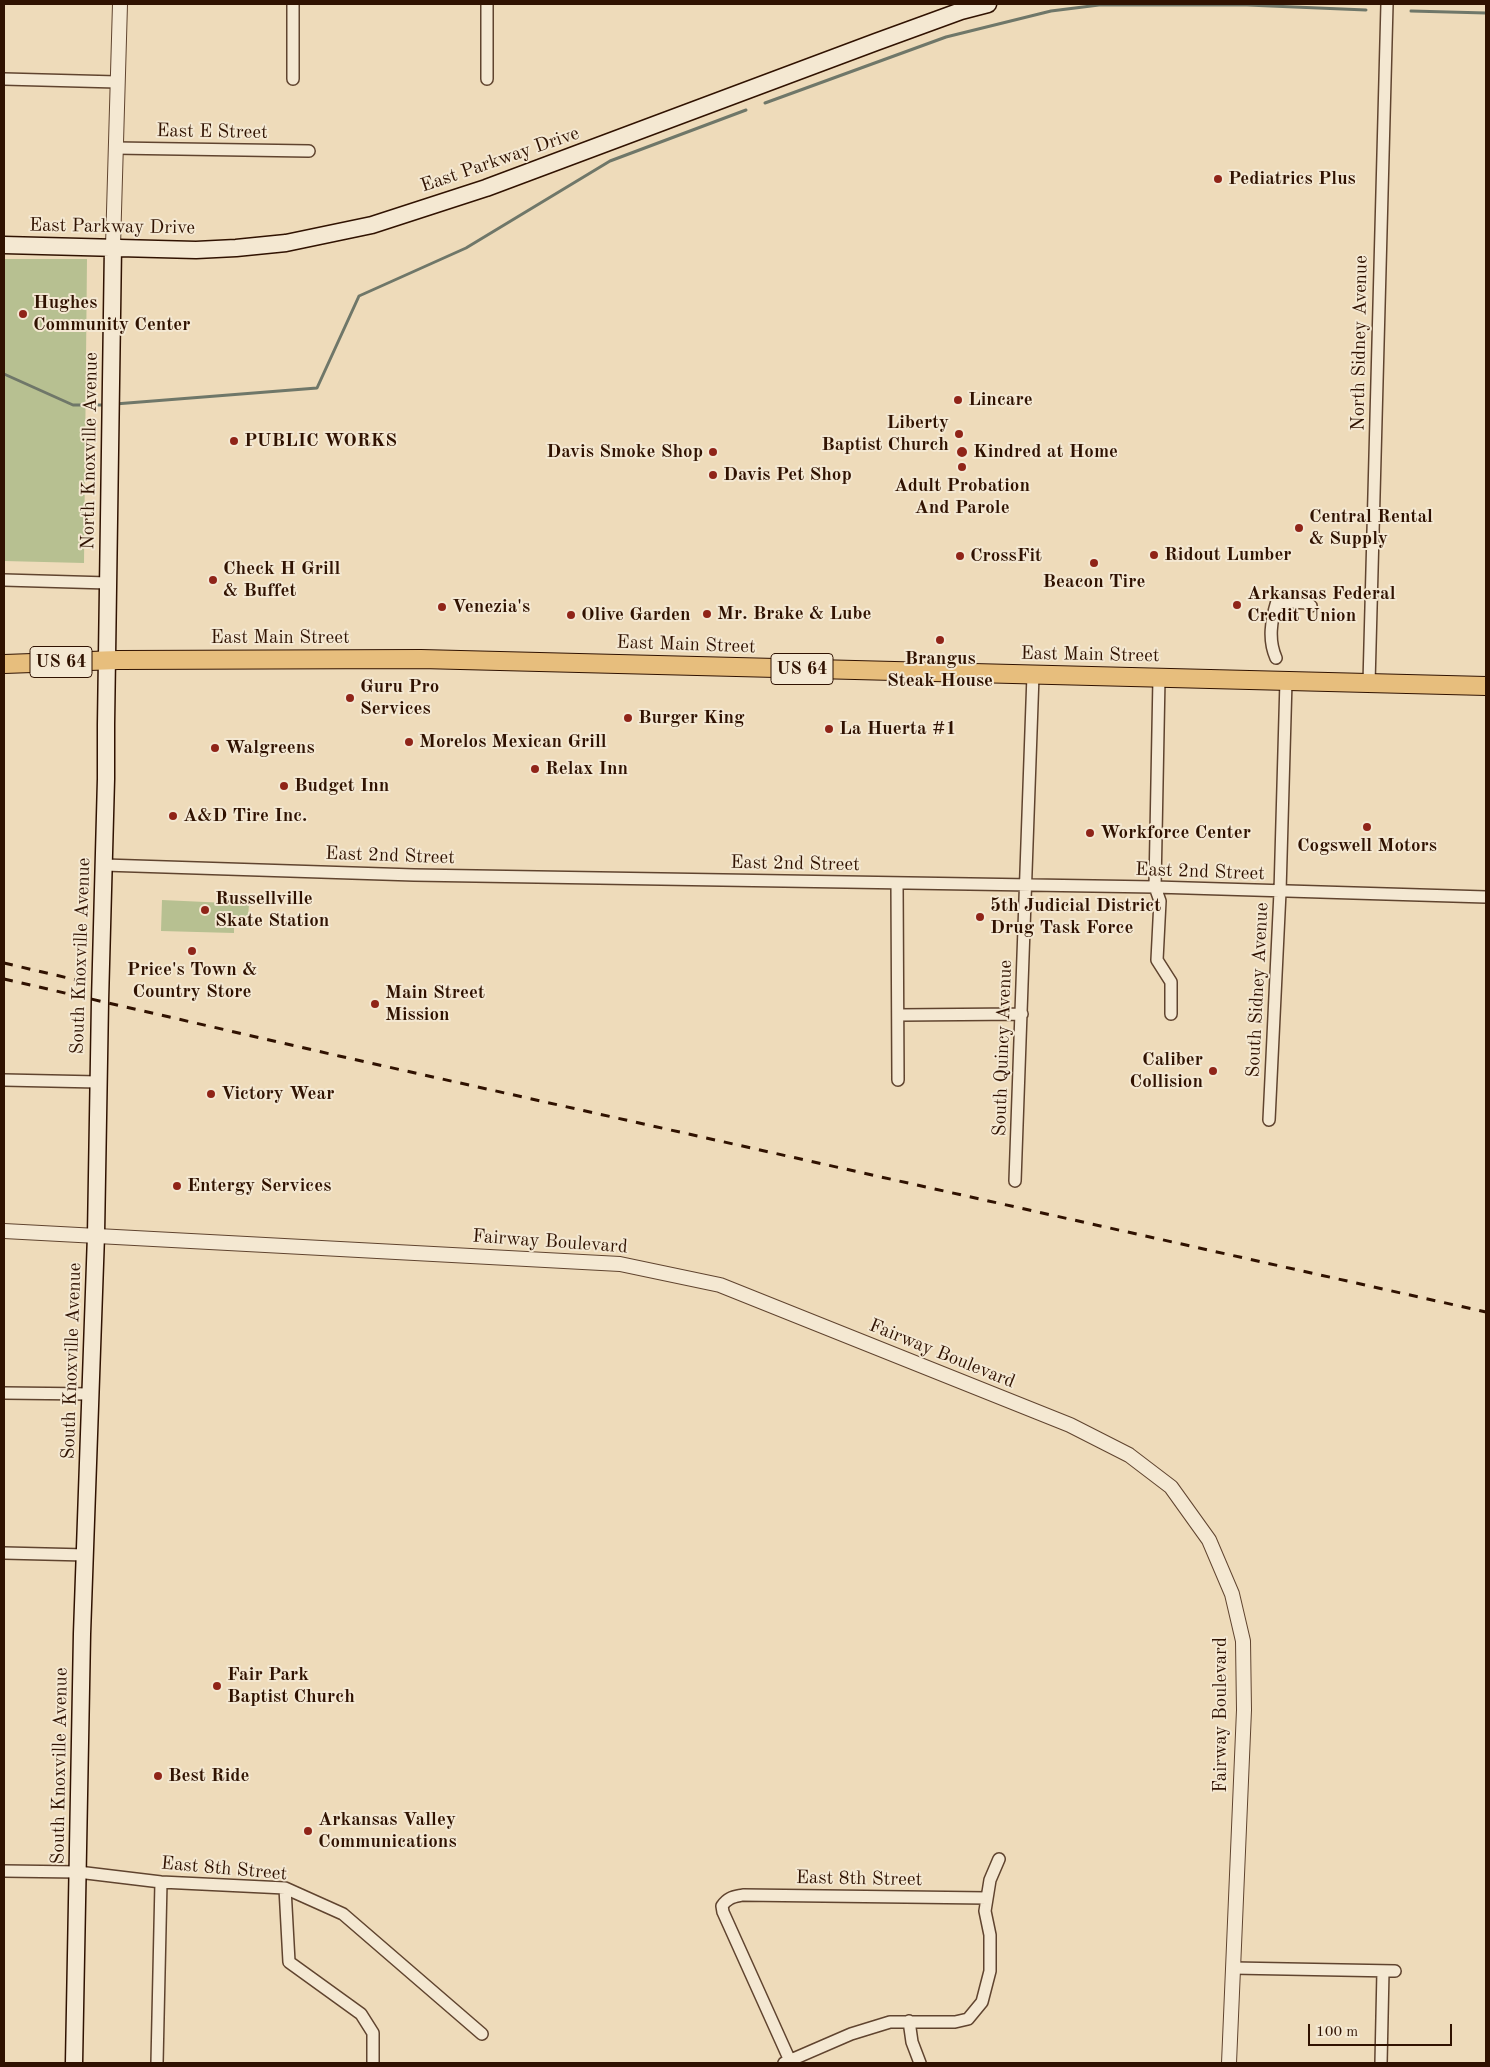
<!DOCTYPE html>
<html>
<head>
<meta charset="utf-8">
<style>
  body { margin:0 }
  #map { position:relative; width:1490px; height:2067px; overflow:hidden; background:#eedbba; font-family:"Old Standard TT",serif }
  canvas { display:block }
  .frame { position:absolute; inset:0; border:5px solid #301201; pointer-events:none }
  .scale { position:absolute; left:1308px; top:2024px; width:144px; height:22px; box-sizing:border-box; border:2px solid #301201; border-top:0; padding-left:6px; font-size:15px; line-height:18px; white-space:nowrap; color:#301201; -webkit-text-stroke:4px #f4e8d2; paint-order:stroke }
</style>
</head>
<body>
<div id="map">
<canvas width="1490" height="2067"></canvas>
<div class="frame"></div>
<div class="scale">100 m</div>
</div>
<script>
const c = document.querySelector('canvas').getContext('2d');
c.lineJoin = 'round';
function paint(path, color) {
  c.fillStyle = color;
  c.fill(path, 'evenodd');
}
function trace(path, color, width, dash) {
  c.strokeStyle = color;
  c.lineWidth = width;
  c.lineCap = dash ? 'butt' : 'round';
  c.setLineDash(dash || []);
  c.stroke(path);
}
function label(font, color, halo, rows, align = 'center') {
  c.font = font + ' "Old Standard TT",serif';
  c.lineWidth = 4;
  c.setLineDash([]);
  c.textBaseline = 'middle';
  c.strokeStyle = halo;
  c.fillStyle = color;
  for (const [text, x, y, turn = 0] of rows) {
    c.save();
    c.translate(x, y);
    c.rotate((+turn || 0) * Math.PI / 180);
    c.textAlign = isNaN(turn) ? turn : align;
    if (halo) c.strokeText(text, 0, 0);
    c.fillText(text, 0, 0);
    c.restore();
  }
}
const green = new Path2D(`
  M4 259H87L84 563 4 561Z
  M162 900 249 904 248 918H234V933L161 931Z`);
const stream = new Path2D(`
  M1411 11 1486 13
  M765 103 946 37 1051 11 1099 5H1247L1366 10
  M4 374 73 405H107
  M115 404 317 388 359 296 466 248 610 161 746 110`);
const minor = new Path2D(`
  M487 4V79
  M4 79 117 82
  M293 79V4
  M115 148 309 151
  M4 580 108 583
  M1276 658C1268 640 1271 621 1277 601L1307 603 1311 606
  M1159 678 1155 887 1160 901 1157 960 1171 982V1014
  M1369 683 1387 4
  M104 865 414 875 1155 887 1486 897
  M897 883 898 1080
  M899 1015 1022 1014
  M4 1080 98 1082
  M1269 1120 1280 892 1286 681
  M1015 1181 1033 675
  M4 1393 91 1394
  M4 1553 86 1555
  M4 1871 78 1872 161 1882 285 1888 343 1914 482 2034
  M285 1888 289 1962 361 2014 373 2033V2063
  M1233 1968 1395 1971
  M909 2021 912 2042 920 2063
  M157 2063 161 1882
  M784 2063 851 2034 890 2022H955L968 2019 982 2002 990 1971V1935L985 1911 990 1880 999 1859
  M791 2063 723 1912 722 1906C728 1897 734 1897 743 1895L987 1898
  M1381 2063 1383 1971`);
const tertiary = new Path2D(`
  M113 246 120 4
  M4 1231 620 1264 720 1285 1070 1425 1129 1455 1171 1487 1209 1540 1232 1594 1243 1641 1244 1710 1229 2063`);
const secondary = new Path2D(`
  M4 245 196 250 236 248 286 243 372 225 486 188 876 42 961 11 988 4
  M74 2063 82 1634 96 1235 100 1001 106 779V724L113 246`);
const primary = new Path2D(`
  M4 664 118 660 421 659 1486 686`);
const rail = new Path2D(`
  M4 963 85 982
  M4 979 339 1056 1486 1312`);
const markers = [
  [1218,179,5,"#8f2418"],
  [23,314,5,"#8f2418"],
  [958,400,5,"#8f2418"],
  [959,434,5,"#8f2418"],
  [234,441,5,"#8f2418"],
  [713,452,5,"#8f2418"],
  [962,452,6,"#8f2418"],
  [962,467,5,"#8f2418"],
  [713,475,5,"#8f2418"],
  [1299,528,5,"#8f2418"],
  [1154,555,5,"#8f2418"],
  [960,556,5,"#8f2418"],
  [1094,563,5,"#8f2418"],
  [213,580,5,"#8f2418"],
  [1237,605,5,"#8f2418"],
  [442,607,5,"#8f2418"],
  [707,614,5,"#8f2418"],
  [571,615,5,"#8f2418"],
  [940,640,5,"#8f2418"],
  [350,698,5,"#8f2418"],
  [628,718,5,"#8f2418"],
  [829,729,5,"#8f2418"],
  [409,742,5,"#8f2418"],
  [215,748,5,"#8f2418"],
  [535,769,5,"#8f2418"],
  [284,786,5,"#8f2418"],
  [173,816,5,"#8f2418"],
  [1367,827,5,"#8f2418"],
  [1090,833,5,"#8f2418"],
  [205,910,5,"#8f2418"],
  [980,917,5,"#8f2418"],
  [192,951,5,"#8f2418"],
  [375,1004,5,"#8f2418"],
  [1213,1071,5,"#8f2418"],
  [211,1094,5,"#8f2418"],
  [177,1186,5,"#8f2418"],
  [217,1686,5,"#8f2418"],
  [158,1776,5,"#8f2418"],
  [308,1831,5,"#8f2418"]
];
const shields = [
  [61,662,62],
  [802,669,62]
];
const shieldNames = [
  ["US 64",61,662],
  ["US 64",802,669]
];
const streetNames = [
  ["East E Street",212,132,1],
  ["East Parkway Drive",500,160,-19],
  ["East Parkway Drive",112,227,1],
  ["North Sidney Avenue",1360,343,-89],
  ["North Knoxville Avenue",90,451,-89],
  ["East Main Street",280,638],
  ["East Main Street",686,645,2],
  ["East Main Street",1090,655,1],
  ["East 2nd Street",390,856,2],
  ["East 2nd Street",795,864,1],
  ["East 2nd Street",1200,872,2],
  ["South Knoxville Avenue",81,956,-88],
  ["South Sidney Avenue",1258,990,-87],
  ["South Quincy Avenue",1003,1048,-88],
  ["Fairway Boulevard",550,1242,4],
  ["Fairway Boulevard",942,1354,22],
  ["South Knoxville Avenue",72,1361,-88],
  ["Fairway Boulevard",1221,1715,-90],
  ["South Knoxville Avenue",60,1766,-89],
  ["East 8th Street",224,1869,5],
  ["East 8th Street",859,1879,1]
];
const poiNames = [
  ["Pediatrics Plus",1228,179],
  ["Hughes",33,303],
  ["Community Center",33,325],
  ["Lincare",968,400],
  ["Liberty",949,423,"right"],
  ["Baptist Church",949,445,"right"],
  ["PUBLIC WORKS",244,441],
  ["Davis Smoke Shop",703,452,"right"],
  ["Kindred at Home",973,452],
  ["Davis Pet Shop",723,475],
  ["Adult Probation",962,486,"center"],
  ["And Parole",962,508,"center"],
  ["Central Rental",1309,517],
  ["& Supply",1309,539],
  ["Ridout Lumber",1164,555],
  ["CrossFit",970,556],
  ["Check H Grill",223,569],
  ["& Buffet",223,591],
  ["Beacon Tire",1094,582,"center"],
  ["Arkansas Federal",1247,594],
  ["Credit Union",1247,616],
  ["Venezia's",452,607],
  ["Mr. Brake & Lube",717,614],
  ["Olive Garden",581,615],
  ["Brangus",940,659,"center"],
  ["Steak House",940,681,"center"],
  ["Guru Pro",360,687],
  ["Services",360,709],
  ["Burger King",638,718],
  ["La Huerta #1",839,729],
  ["Morelos Mexican Grill",419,742],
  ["Walgreens",225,748],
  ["Relax Inn",545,769],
  ["Budget Inn",294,786],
  ["A&D Tire Inc.",183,816],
  ["Workforce Center",1100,833],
  ["Cogswell Motors",1367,846,"center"],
  ["Russellville",215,899],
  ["Skate Station",215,921],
  ["5th Judicial District",990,906],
  ["Drug Task Force",990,928],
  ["Price's Town &",192,970,"center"],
  ["Country Store",192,992,"center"],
  ["Main Street",385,993],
  ["Mission",385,1015],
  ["Caliber",1203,1060,"right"],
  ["Collision",1203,1082,"right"],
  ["Victory Wear",221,1094],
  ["Entergy Services",187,1186],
  ["Fair Park",227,1675],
  ["Baptist Church",227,1697],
  ["Best Ride",168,1776],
  ["Arkansas Valley",318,1820],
  ["Communications",318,1842]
];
paint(green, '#b7c091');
trace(stream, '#6f7769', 3);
trace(minor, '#60442f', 14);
trace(tertiary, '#60442f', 16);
trace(secondary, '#301201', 19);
trace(primary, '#301201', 20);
trace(minor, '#f4e8d2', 11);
trace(tertiary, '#f4e8d2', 14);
trace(secondary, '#f4e8d2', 16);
trace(primary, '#e7be7d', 18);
trace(rail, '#301201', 3, [9, 9]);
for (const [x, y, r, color] of markers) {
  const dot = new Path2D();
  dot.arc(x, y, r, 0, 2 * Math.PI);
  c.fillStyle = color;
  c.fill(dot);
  trace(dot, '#f4e8d2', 2);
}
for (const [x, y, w] of shields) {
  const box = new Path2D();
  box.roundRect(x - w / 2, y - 15.5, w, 31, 4);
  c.fillStyle = '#f4e8d2';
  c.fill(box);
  trace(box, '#301201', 1);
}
label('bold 18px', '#301201', null, shieldNames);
label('19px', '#301201', '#f4e8d2', streetNames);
label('bold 19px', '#301201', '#f4e8d2', poiNames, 'left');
</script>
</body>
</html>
